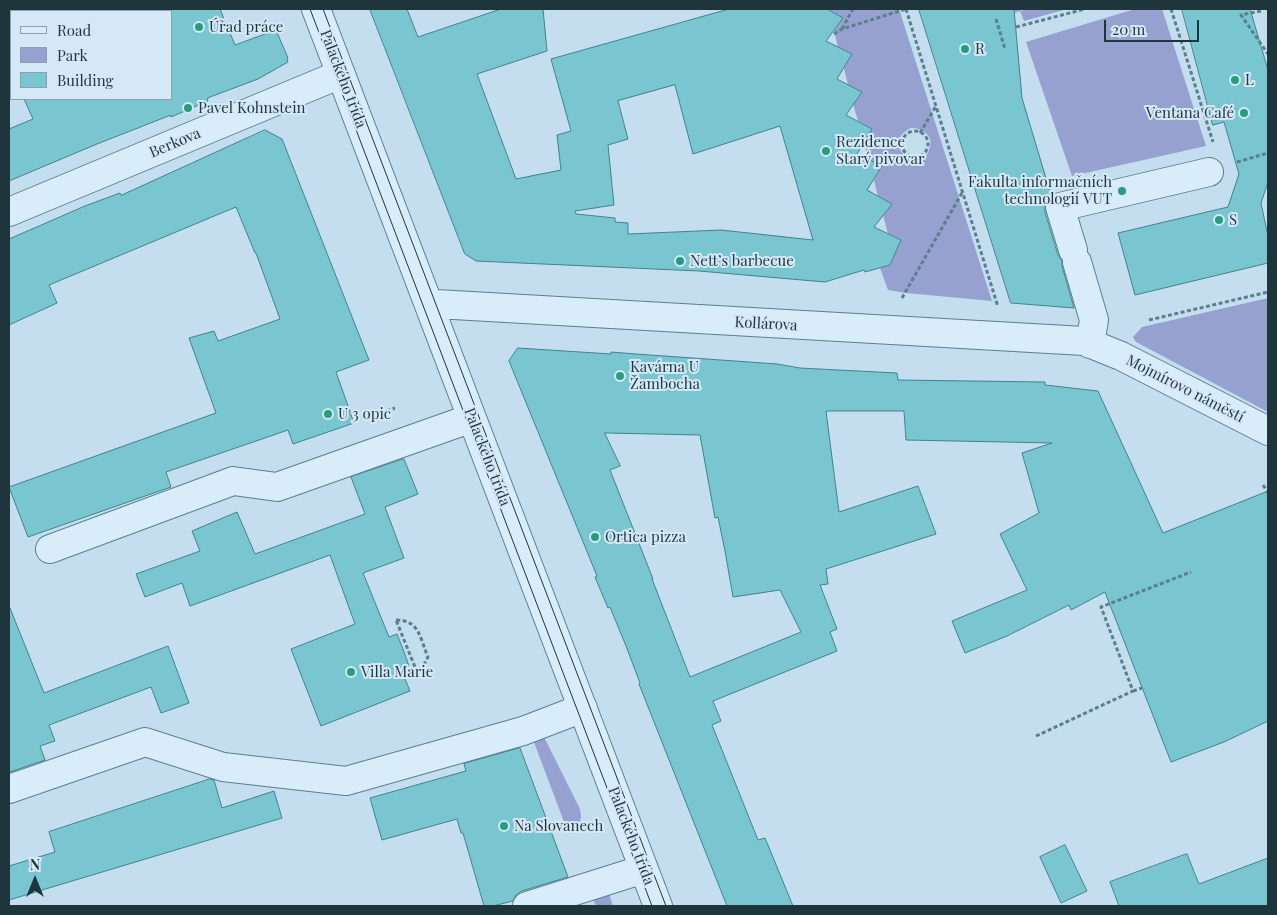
<!DOCTYPE html>
<html>
<head>
<meta charset="utf-8">
<style>
  body { margin:0 }
  #map { position:relative; width:1277px; height:915px; overflow:hidden; background:#c4def0; font-family:"Playfair Display",serif }
  canvas { display:block }
  .frame { position:absolute; inset:0; border:10px solid #1e363b; pointer-events:none }
  .legend { position:absolute; left:10px; top:10px; width:162px; height:90px; box-sizing:border-box; background:#d4e8f7; border:1px solid #8ba1ac; margin:0; padding:6px 9px; list-style:none; font-size:15px; color:#1e363b }
  .legend li { display:flex; align-items:center; gap:10px; height:25px }
  .legend b { width:25px; border:1px solid #8ba1ac }
  .north { position:absolute; left:10px; top:855px; width:50px; height:50px; -webkit-text-stroke:4px #d4e8f7; paint-order:stroke; rotate:0deg; font-size:14px; font-weight:700; line-height:20px; text-align:center; color:#1e363b }
  .north::after { content:''; display:block; margin:auto; width:18px; height:22px; background:#1e363b; clip-path:polygon(50% 0,100% 100%,50% 72%,0 100%) }
  .scale { position:absolute; left:1104px; top:20px; width:95px; height:22px; box-sizing:border-box; border:2px solid #1e363b; border-top:0; padding-left:6px; font-size:15px; line-height:18px; white-space:nowrap; color:#1e363b; -webkit-text-stroke:4px #d4e8f7; paint-order:stroke }
</style>
</head>
<body>
<div id="map">
<canvas width="1277" height="915"></canvas>
<div class="frame"></div>
<ul class="legend">
<li><b style="height:6px;background:#d8ecfa"></b>Road</li>
<li><b style="height:14px;background:#97a1cf"></b>Park</li>
<li><b style="height:14px;background:#79c5d0"></b>Building</li>
</ul>
<div class="north">N</div>
<div class="scale">20 m</div>
</div>
<script>
const c = document.querySelector('canvas').getContext('2d');
c.lineJoin = 'round';
function paint(path, color) {
  c.fillStyle = color;
  c.fill(path, 'evenodd');
}
function trace(path, color, width, dash) {
  c.strokeStyle = color;
  c.lineWidth = width;
  c.lineCap = dash ? 'butt' : 'round';
  c.setLineDash(dash || []);
  c.stroke(path);
}
function label(font, color, halo, rows, align = 'center') {
  c.font = font + ' "Playfair Display",serif';
  c.lineWidth = 4;
  c.setLineDash([]);
  c.textBaseline = 'middle';
  c.strokeStyle = halo;
  c.fillStyle = color;
  for (const [text, x, y, turn = 0] of rows) {
    c.save();
    c.translate(x, y);
    c.rotate((+turn || 0) * Math.PI / 180);
    c.textAlign = isNaN(turn) ? turn : align;
    if (halo) c.strokeText(text, 0, 0);
    c.fillText(text, 0, 0);
    c.restore();
  }
}
const green = new Path2D(`
  M828 9H899L992 301 906 293 888 290 880 268 890 265 901 240 888 234 883 215 892 204 878 197 874 180 882 166 868 159 864 143 872 129 858 121 853 104 862 92 848 85 844 68 852 54 838 47 834 31 843 18ZM911 128C922 128 933 135 930 147 923 178 877 145 911 128Z
  M993 9H1020L1021 11 1029 9H1067L1024 21 1020 11 996 19Z
  M1135 9H1162L1206 146 1072 176 1026 42Z
  M1268 298V412L1136 342 1133 337 1142 327Z
  M532 737H544L579 807C584 822 580 823 566 827Z
  M608 890 613 906H596L592 896Z`);
const building = new Path2D(`
  M171 9H220L235 45 276 30 288 58 287 59 288 62 258 79 210 97 207 99 208 101 171 117V115L97 144 9 181V129L33 119 24 99H171Z
  M370 9H407L418 37 501 9H543L547 51 477 74 516 179 561 170 557 135 571 131 551 59 729 9H827L843 18 826 41 852 54 837 79 862 92 846 115 872 129 857 154 882 166 867 190 892 204 874 227 901 240 890 265 865 272 864 270 825 282 699 271 476 261 465 254ZM675 85 693 154 780 126 813 240 721 230 628 234V223L615 222V218L576 214 575 211 614 205 608 145 628 139 618 101Z
  M919 9H1014L1022 98 1051 195 1045 203V212L1058 255 1062 261V266L1074 308 1011 303Z
  M1182 9H1250L1268 70V182L1261 203 1268 236V263L1135 295 1118 233 1228 207 1239 174 1224 122 1213 125Z
  M265 130 282 139 369 360 336 372 354 423 293 444 288 430 166 472 171 487 28 537 9 487 216 413 189 338 214 331 218 341 280 319 256 253H255L236 207 49 285 57 303 9 325V239L85 206 120 193 121 195Z
  M518 348 611 354V352L636 354 777 364 800 368 897 373 898 380 1045 382V385L1098 391 1163 533 1268 491V721L1224 742 1171 762 1105 592 1071 610 1069 605 1007 636 965 653 952 621 1027 590 1000 534 1039 513 1022 453 1052 443 906 440 904 411H826L839 512 918 486 936 534 826 569 828 584 820 585 837 629 830 632 837 651 713 701 721 721 712 725 758 840 765 838 793 906H727L639 684 640 683 626 646 610 607 608 608 595 577 597 576 509 361ZM605 433 700 435 715 518 718 517 725 551 733 597 780 590 801 632 690 677 652 579H653L610 470 620 466Z
  M404 459 418 494 385 507 404 558 363 573 389 637 397 634 403 649 409 666 401 669 410 691 321 726 291 649 355 624 330 555 190 606 182 583 145 597 136 574 200 551 192 531 237 512 255 554 365 514 351 477Z
  M9 608H10L44 693 168 646 189 703 161 713 151 687 49 725 55 741 40 746 45 760 10 772 9 767Z
  M520 748 568 877 522 891 516 895 513 901 493 906H484L463 833H461L457 819 382 840 370 798 466 771 464 764Z
  M210 779 214 780 222 808 274 791 282 818 9 900V866L55 852 49 832Z
  M1065 845 1087 891 1061 903 1040 857Z
  M1187 854 1199 884 1268 858V906H1119L1110 882Z`);
const path = new Path2D(`
  M906 9 998 307
  M1171 9 1213 142
  M1261 11 1241 15 1268 54
  M996 19 1005 49
  M1016 27 1085 9
  M842 29 853 9
  M834 34 842 29 906 9
  M902 144a13 13 0 1 1 26 0a13 13 0 1 1-26 0Z
  M920 133 936 106
  M1237 162 1268 153
  M902 298 963 191
  M1149 320 1268 292
  M368 417 395 408
  M1263 485 1268 493
  M396 620C420 620 420 639 428 657L422 668 417 672Z
  M1133 691 1142 688
  M1036 736 1133 691 1101 607 1191 572`);
const minor = new Path2D(`
  M316 9 658 906
  M9 212 341 74
  M1073 250 1060 207 1209 172
  M1077 262 1094 320 1090 344
  M429 305 436 304 1084 341 1121 356 1268 431
  M50 549 233 481 277 487 472 418
  M9 789 145 742 223 767 346 781 523 731 583 708
  M527 906 644 869`);
const tram = new Path2D(`
  M310 9 652 906
  M323 9 666 906`);
const markers = [
  [199,27,5,"#279e7b"],
  [965,49,5,"#279e7b"],
  [1235,80,5,"#279e7b"],
  [188,108,5,"#279e7b"],
  [1244,113,5,"#279e7b"],
  [826,151,5,"#279e7b"],
  [1122,191,5,"#279e7b"],
  [1219,220,5,"#279e7b"],
  [680,261,5,"#279e7b"],
  [620,376,5,"#279e7b"],
  [328,414,5,"#279e7b"],
  [595,537,5,"#279e7b"],
  [351,672,5,"#279e7b"],
  [504,826,5,"#279e7b"]
];
const poiNames = [
  ["Úřad práce",209,27],
  ["R",975,49],
  ["L",1245,80],
  ["Pavel Kohnstein",198,108],
  ["Ventana Café",1234,113,"right"],
  ["Rezidence",836,142],
  ["Starý pivovar",836,159],
  ["Fakulta informačních",1112,182,"right"],
  ["technologií VUT",1112,199,"right"],
  ["S",1229,220],
  ["Nett’s barbecue",690,261],
  ["Kavárna U",630,367],
  ["Žambocha",630,384],
  ["U 3 opic",338,414],
  ["Ortica pizza",605,537],
  ["Villa Marie",361,672],
  ["Na Slovanech",514,826]
];
const streetNames = [
  ["Palackého třída",343,79,69],
  ["Berkova",175,143,-23],
  ["Kollárova",766,324,3],
  ["Mojmírovo náměstí",1185,389,27],
  ["Palackého třída",487,457,69],
  ["Palackého třída",631,836,69]
];
paint(green, '#97a1cf');
paint(building, '#79c5d0');
trace(building, '#3e848c', 1);
trace(minor, '#5a808c', 30);
trace(path, '#5a808c', 3, [4, 2.5]);
trace(minor, '#d8ecfa', 28);
trace(tram, '#1e363b', 1);
for (const [x, y, r, color] of markers) {
  const dot = new Path2D();
  dot.arc(x, y, r, 0, 2 * Math.PI);
  c.fillStyle = color;
  c.fill(dot);
  trace(dot, '#d4e8f7', 2);
}
label('15px', '#1e363b', '#d4e8f7', poiNames, 'left');
label('15px', '#1e363b', '#d4e8f7', streetNames);
</script>
</body>
</html>
